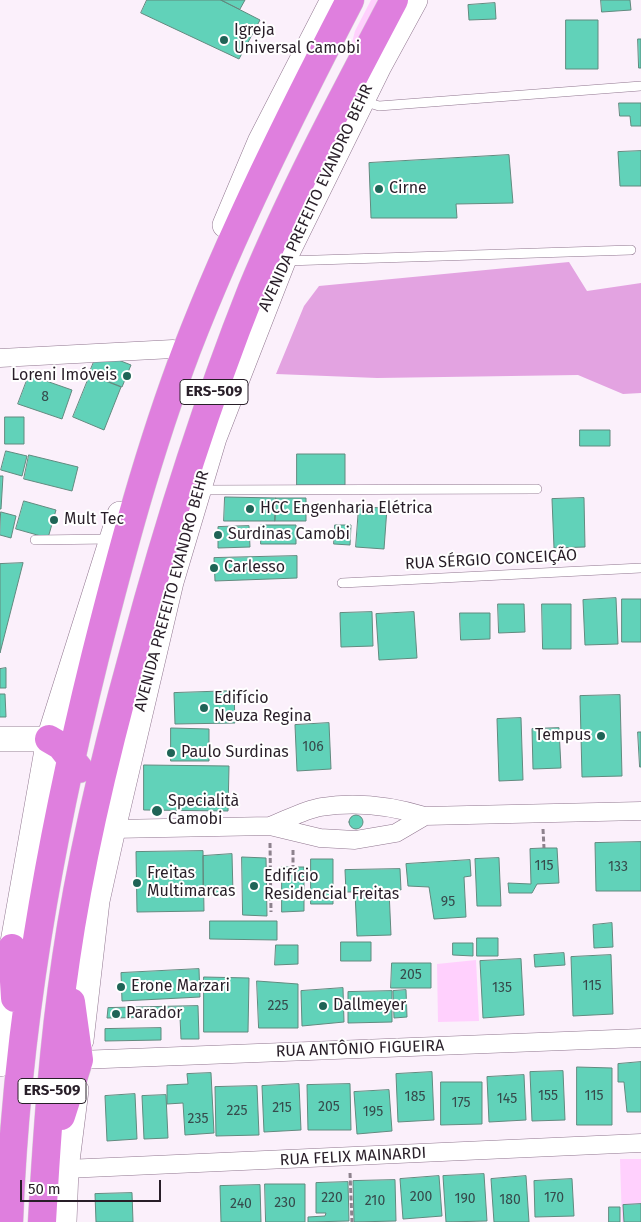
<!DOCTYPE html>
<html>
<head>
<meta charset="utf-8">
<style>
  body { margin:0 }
  #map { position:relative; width:641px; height:1222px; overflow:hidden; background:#fbf0fb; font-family:"Fira Sans",sans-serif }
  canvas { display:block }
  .scale { position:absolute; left:20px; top:1180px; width:141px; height:22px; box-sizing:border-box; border:2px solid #281e28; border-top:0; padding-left:6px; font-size:15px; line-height:18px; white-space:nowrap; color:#281e28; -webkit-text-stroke:4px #fff; paint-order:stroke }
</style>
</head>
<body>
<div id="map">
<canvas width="641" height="1222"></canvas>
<div class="scale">50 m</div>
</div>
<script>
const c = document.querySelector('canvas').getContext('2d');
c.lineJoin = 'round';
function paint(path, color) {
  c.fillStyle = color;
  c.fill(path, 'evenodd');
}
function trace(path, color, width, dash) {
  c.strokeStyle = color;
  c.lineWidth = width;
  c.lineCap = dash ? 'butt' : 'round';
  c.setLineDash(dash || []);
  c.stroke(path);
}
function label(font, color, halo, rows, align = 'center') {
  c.font = font + ' "Fira Sans",sans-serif';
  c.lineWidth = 4;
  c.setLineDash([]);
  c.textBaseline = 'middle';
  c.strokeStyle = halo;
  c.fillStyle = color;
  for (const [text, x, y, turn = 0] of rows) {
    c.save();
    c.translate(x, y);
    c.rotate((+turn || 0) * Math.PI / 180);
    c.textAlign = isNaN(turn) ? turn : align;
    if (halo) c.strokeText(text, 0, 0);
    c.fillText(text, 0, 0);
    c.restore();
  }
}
const green = new Path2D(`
  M371 0H384L342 80 355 31Z
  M476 960 479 1021 438 1022 437 964Z
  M620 1159H641V1222H622Z`);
const forest = new Path2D(`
  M569 262 587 291 641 283V393L623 394 578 375 377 378 276 374 304 306 319 286Z`);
const building = new Path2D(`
  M147 0H221L260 20 239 59 141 13Z
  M221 0H245L240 9Z
  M601 0H630L631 10 602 12Z
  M495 3 496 19 469 20 468 5Z
  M566 20H598V69H566Z
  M638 39H641V68H639Z
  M619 103H641V126H631L630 116H620Z
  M641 151V186H620L618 152Z
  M509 155 513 203 456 204 457 218H371L369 163Z
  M98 352 131 365 122 387 89 374Z
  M29 375 72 390 62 419 18 404Z
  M90 375 121 387 104 430 73 417Z
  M5 417H24V444H5Z
  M580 430H610V446H580Z
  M6 451 27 456 22 476 1 470Z
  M297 454H345V485H297Z
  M29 455 78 467 72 491 24 479Z
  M0 476H3L1 509H0Z
  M225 497 276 498 275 521H224Z
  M276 498H306V521H275Z
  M584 498 585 547 554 548 552 499Z
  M24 501 56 510 48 538 16 529Z
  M359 507 387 508 384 549 356 547Z
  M1 512 16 516 11 538 0 535Z
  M261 525H296V544H261Z
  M335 525H351L350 545 334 544Z
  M249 526 250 547 218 548V527Z
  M297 556V578L215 581 214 558Z
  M23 563 0 653V564Z
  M616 598 618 644 585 645 583 600Z
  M622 599H641V642H622Z
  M498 604H524L525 632 499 633Z
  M542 604H571V649H543Z
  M372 612 373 646 341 647 340 613Z
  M414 612 417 658 379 660 376 614Z
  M460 613H490V639L461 640Z
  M6 668V688H0V669Z
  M234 691 235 723 175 724 174 693Z
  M0 694H5L6 717H0Z
  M620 695 622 776 582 777 580 696Z
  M521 718 523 780 499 781 497 719Z
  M329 723 331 769 297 771 295 725Z
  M171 728 209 729V761H171Z
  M559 728 561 768 533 769 532 729Z
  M638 732H641V767H640Z
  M144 765 229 766 228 811 144 810Z
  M349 822a7 7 0 1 1 14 0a7 7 0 1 1-14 0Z
  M641 842V891H596L595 843Z
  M544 848H557L559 883 537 884 532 893H509L508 883 531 884 530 849Z
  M203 851 204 911 137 912 136 852Z
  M232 854 233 894 203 895V856Z
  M242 857 266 858 267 916 243 915Z
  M499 858 501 906H477L475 859Z
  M311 859H333V904H311Z
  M470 860 471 876 464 877 466 917 434 919 429 887 408 886 406 864Z
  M282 867H304V911L282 912Z
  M400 869 401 890H389L391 935 357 936 355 892H346L345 870Z
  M210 921H277V940L210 939Z
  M612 923 613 947 594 948 593 925Z
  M477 938H498V956H477Z
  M341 942H371V961H341Z
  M453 943H473V956L453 955Z
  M276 945H298V964L275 965Z
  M564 953 565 965 535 967 534 955Z
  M611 955 613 1014 573 1016 571 957Z
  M521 959 524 1015 483 1018 480 961Z
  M392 963H431V988H391Z
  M199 969 200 997 122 1001 121 973Z
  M204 977 249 978 248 1032H204Z
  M257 981 298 984V1028H259Z
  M343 988 344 1022 302 1026 301 991Z
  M406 990 407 1017 394 1018 393 991Z
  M392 991V1022L348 1023V992Z
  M198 1006 199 1039H181L180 1017 107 1018 108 1008Z
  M161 1028V1040L105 1041V1029Z
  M641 1062V1112H627L624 1082H618V1064Z
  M577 1067 612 1068V1125H577Z
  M563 1071 565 1120 532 1121 530 1072Z
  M432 1072 434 1120 398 1122 396 1074Z
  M211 1073 214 1133 185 1135 183 1103 167 1104V1085L188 1084 187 1074Z
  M524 1075 526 1120 489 1122 487 1077Z
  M441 1082H482V1124L441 1125Z
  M299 1084 301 1130 264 1132 262 1086Z
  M350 1084 351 1130H308L307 1085Z
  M257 1086 259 1135 216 1136 215 1087Z
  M389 1090 392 1131 357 1134 354 1092Z
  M135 1094 137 1139 107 1141 105 1096Z
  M166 1095 168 1138 144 1139 142 1096Z
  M484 1174 487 1221 446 1222 443 1176Z
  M439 1176 442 1216 403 1219 400 1179Z
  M526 1176 529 1222H494L491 1179Z
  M572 1179 574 1216 535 1217 534 1181Z
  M395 1180 396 1221 354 1222 353 1181Z
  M348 1182 349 1221 308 1222V1217L325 1216 326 1213H316V1183Z
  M265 1184H305V1222H266Z
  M260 1185 261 1222H221L220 1186Z
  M132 1193 133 1222H96L95 1194Z
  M641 1204V1222H624L623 1205Z
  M609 1207H620V1222H609Z`);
const path = new Path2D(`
  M543 829 544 848
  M270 843 271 912
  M293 850V867
  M350 1173 352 1222`);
const lane = new Path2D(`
  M363 101 379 106 641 86
  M286 261 631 250
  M200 490 537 489
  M35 540 110 539
  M342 583 641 568`);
const street = new Path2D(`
  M0 358 173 349
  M270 826C286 820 304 810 321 807 356 801 392 806 425 816L641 811
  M113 829 270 826 320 838 355 840 396 833 425 816
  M79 1060 641 1038
  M66 1169 641 1143`);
const secondary = new Path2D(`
  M225 225 260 142 333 0
  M0 739H49
  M81 1040 97 901 113 829 171 582 214 438 283 261 379 66 415 0
  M0 1064 12 948 49 739 120 514
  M64 1222 66 1169 76 1090`);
const highway = new Path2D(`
  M49 739 61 746 79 769
  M12 948 15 998
  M61 1116 79 1060 71 1002
  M9 1222C16 1030 49 843 95 657 121 554 149 449 187 349 233 230 291 114 350 0
  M42 1222C47 1134 53 1046 66 959 81 855 106 752 134 651 167 528 205 407 252 289 293 190 344 95 394 0`);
const markers = [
  [224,40,5,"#1f6456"],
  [379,189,5,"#1f6456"],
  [127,376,5,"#1f6456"],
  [250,509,5,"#1f6456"],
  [54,520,5,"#1f6456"],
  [218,535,5,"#1f6456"],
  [214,568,5,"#1f6456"],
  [204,708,5,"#1f6456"],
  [601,736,5,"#1f6456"],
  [171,753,5,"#1f6456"],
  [157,811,6,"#1f6456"],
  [137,883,5,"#1f6456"],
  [254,886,5,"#1f6456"],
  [121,987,5,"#1f6456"],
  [323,1006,5,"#1f6456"],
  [116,1014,5,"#1f6456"]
];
const numberNames = [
  ["8",45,397],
  ["106",313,747],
  ["115",544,866],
  ["133",618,867],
  ["95",448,902],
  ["205",411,975],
  ["115",592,986],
  ["135",502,988],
  ["225",278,1006],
  ["155",548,1096],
  ["115",594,1096],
  ["185",415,1097],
  ["145",507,1099],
  ["175",461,1103],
  ["205",329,1107],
  ["215",282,1108],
  ["225",237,1111],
  ["195",373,1112],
  ["235",198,1119],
  ["200",421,1197],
  ["220",332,1198],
  ["170",554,1198],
  ["190",465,1199],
  ["180",510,1200],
  ["210",375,1201],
  ["230",285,1203],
  ["240",241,1204]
];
const shields = [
  [214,392,68],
  [52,1091,68]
];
const shieldNames = [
  ["ERS-509",214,392],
  ["ERS-509",52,1091]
];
const poiNames = [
  ["Igreja",234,31],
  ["Universal Camobi",234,49],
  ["Cirne",389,189],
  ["Loreni Imóveis",117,376,"right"],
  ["HCC Engenharia Elétrica",260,509],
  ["Mult Tec",64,520],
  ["Surdinas Camobi",228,535],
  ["Carlesso",224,568],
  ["Edifício",214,699],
  ["Neuza Regina",214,717],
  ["Tempus",591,736,"right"],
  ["Paulo Surdinas",181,753],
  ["Specialità",168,802],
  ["Camobi",168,820],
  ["Freitas",147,874],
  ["Multimarcas",147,892],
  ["Edifício",264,877],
  ["Residencial Freitas",264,895],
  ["Erone Marzari",131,987],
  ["Dallmeyer",333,1006],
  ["Parador",126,1014]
];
const streetNames = [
  ["AVENIDA PREFEITO EVANDRO BEHR",316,198,-65],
  ["RUA SÉRGIO CONCEIÇÃO",491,560,-3],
  ["AVENIDA PREFEITO EVANDRO BEHR",172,591,-75],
  ["RUA ANTÔNIO FIGUEIRA",360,1049,-2],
  ["RUA FELIX MAINARDI",353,1157,-3]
];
paint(green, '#ffd0fd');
paint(forest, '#e3a3e1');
paint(building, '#61d2b9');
trace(building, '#618a7f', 1);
trace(lane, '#90768f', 10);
trace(street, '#90768f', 19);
trace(secondary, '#90768f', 26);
trace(highway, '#d4d2d4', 29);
trace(path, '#8d828d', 3, [5, 2.5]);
trace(lane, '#fff', 9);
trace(street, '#fff', 18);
trace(secondary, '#fff', 25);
trace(highway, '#df7fde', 28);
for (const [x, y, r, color] of markers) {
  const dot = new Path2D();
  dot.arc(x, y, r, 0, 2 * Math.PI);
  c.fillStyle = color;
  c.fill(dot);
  trace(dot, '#fff', 2);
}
label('14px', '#364b4c', null, numberNames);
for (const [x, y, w] of shields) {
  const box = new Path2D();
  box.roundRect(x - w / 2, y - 12.5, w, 25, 4);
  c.fillStyle = '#fff';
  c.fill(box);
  trace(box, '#281e28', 1);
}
label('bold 15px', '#281e28', null, shieldNames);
label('16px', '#281e28', '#fff', poiNames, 'left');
label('16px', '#281e28', '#fff', streetNames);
</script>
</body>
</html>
